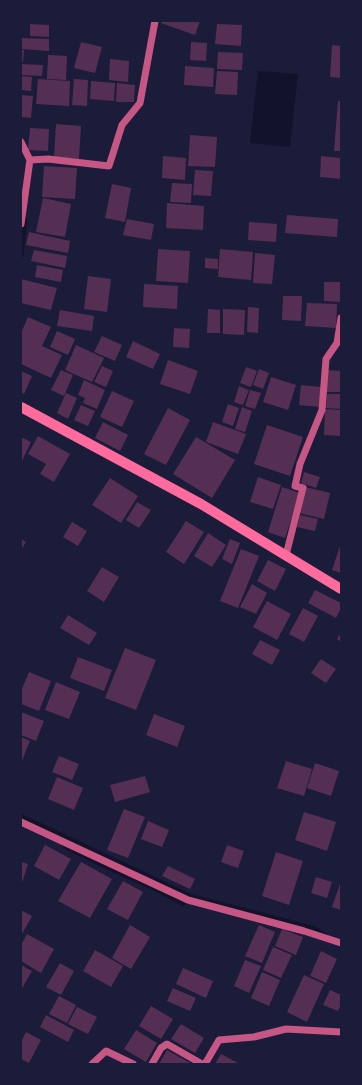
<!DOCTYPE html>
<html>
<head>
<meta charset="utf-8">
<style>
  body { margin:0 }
  #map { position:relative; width:362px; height:1085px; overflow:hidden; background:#1b1b3a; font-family:Roboto,sans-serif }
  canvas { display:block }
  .frame { position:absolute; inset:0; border:22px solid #1b1b3a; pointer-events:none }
</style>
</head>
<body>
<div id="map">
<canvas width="362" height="1085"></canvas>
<div class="frame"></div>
</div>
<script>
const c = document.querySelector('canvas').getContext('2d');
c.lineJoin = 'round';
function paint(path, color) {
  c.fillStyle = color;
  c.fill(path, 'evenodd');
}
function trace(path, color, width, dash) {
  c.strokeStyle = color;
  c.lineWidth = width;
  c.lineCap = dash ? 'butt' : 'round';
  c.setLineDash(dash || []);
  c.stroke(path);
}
const water = new Path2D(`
  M258 71 298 74 290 147 250 143Z`);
const stream = new Path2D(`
  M21 256 25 220
  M21 816 190 896 313 928 325 935
  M65 846C103 868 145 881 183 904`);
const building = new Path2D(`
  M162 21H200L195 35 161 23Z
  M30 24 49 25V37L30 36Z
  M217 24 242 25 241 46 215 44Z
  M21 38 49 39V51L21 49Z
  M81 42 102 47 95 73 74 68Z
  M191 42 207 43 206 61 190 60Z
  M332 45 341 46V78L330 77Z
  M21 50H24L23 62H21Z
  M218 52 243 53 242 70 217 69Z
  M48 55 67 56 66 80 47 79Z
  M110 59 129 61 128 82 109 80Z
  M21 64 43 65 42 76 21 75Z
  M185 66 214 68 213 87 184 85Z
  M217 71 238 72 237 95 215 94Z
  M21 76 32 77 31 91 21 90Z
  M38 79 70 81 69 106 36 104Z
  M74 79 88 80 87 106 72 105Z
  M91 81 115 83 114 101 90 99Z
  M117 83 135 85 134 102H116Z
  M21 95 33 96 31 118 21 117Z
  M338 101H341V151H334Z
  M56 124 81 126 79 159 54 157Z
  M30 128 49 129 48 151 28 150Z
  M190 135 217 137 215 167 188 166Z
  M163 156 186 158 185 180 162 178Z
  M321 156 341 158V179L320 177Z
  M44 166 77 168 75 199 42 197Z
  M195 170 213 171 211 196 193 195Z
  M172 183 192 184 191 203 170 202Z
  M112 184 131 188 125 222 105 218Z
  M43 198 71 204 65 237 36 232Z
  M167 203 204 206 203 230 166 228Z
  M287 215 338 219 337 237 285 233Z
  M127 219 154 224 151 240 123 235Z
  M249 222 277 224 276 242 248 240Z
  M29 232 70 241 68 253 26 245Z
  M158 249 190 251 188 283 156 281Z
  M220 249 253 252 251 280 218 277Z
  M34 250 67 256 65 268 31 261Z
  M255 253 275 255 272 284 253 283Z
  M205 258 218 259V269L205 268Z
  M37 265 63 270 61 282 35 277Z
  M88 276 111 279 107 312 84 309Z
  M21 279 57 288 51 310 21 303Z
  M324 282H341V302L324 301Z
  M144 284 178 286 177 309 143 307Z
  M283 296H302L301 321 282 320Z
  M307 303 337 304 336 328 305 326Z
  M248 307 259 308 258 333 247 332Z
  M208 309 220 310V333H207Z
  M223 309 245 310 244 335 223 334Z
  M60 310 94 316 92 331 57 326Z
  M28 317 51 327 42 346 62 355 51 378 21 364V333Z
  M174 328 190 329 189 348 173 347Z
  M57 331 75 339 68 355 50 347Z
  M102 336 122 345 115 361 94 352Z
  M133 341 160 354 153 369 126 357Z
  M76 345 104 358 92 382 65 370Z
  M168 360 198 371 190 394 160 384Z
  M102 366 113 371 106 387 94 382Z
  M246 367 257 371 251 387 240 383Z
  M259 369 269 373 263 389 253 385Z
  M61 370 73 375 64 396 51 390Z
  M326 370 341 371V392H325Z
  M21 371 32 376 24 394 21 392Z
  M271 377 296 385 288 410 263 402Z
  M84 380 105 390 97 409 83 403 85 398 78 395Z
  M301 385 322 387 320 407 299 405Z
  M239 386 249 390 243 405 234 402Z
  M250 390 261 393 255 409 245 406Z
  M112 391 134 401 122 427 100 417Z
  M66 393 77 398 68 419 57 413Z
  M327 394H341V409L326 408Z
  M228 404 239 408 233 426 222 422Z
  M81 405 95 411 88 426 74 420Z
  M242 407 252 411 245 432 235 429Z
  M168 408 190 420 166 465 144 454Z
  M325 409 341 410V436L324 435Z
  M103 422 128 435 120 451 95 438Z
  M213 422 246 434 238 454 206 442Z
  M267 425 303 437 290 476 254 464Z
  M38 436 70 454 54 482 40 474 46 464 28 454Z
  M21 437 31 442 21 463Z
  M196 437 235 460 212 498 173 474Z
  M304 472 320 477 316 488 301 483Z
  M258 477 281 485 273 509 250 502Z
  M110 478 138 496 121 523 92 505Z
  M282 487 300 493 285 538 268 532Z
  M305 487 330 493 324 519 299 513Z
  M137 502 151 510 139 528 126 520Z
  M300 515 318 519 315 531 297 527Z
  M186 521 204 532 184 564 166 552Z
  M72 522 87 531 78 546 63 537Z
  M208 533 226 545 212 567 194 556Z
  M21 539 26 542 21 550Z
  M230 539 240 543 232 564 222 559Z
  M341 543V573L332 570Z
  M241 549 259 556 238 608 220 601Z
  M268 560 286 569 275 591 257 581Z
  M102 567 119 577 104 602 87 591Z
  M252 584 267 593 256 614 240 607Z
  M315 590 341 603V608L336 618 308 603Z
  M267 601 291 614 277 640 253 627Z
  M303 608 318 616 304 642 289 634Z
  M68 615 97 633 89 645 60 628Z
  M341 633V642L337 639Z
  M260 640 280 650 272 665 252 654Z
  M125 648 156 660 136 710 105 698Z
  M78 657 112 670 104 691 70 678Z
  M321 659 336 669 326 683 311 673Z
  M29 672 51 681 39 711 21 704V691Z
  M56 682 80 692 69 719 45 710Z
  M21 712 44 721 36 741 21 735Z
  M154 714 185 726 177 747 146 735Z
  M21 737 30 741 21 763Z
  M59 756 79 764 72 780 52 772Z
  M286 761 312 769 304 796 277 788Z
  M315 763 339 771 331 796 307 788Z
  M145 776 150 792 115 802 110 785Z
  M57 777 83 788 74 810 48 799Z
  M124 809 145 817 128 858 107 850Z
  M304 812 336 822 327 851 295 840Z
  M148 821 169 830 162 847 141 839Z
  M45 845 71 859 59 880 34 866Z
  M227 845 244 851 238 868 221 862Z
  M276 852 303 861 289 905 262 896Z
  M21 862 28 864 21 886Z
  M81 862 112 879 90 918 58 901Z
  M168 866 195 879 190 889 162 876Z
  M316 877 332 882 327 898 311 893Z
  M123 881 143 892 128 920 107 909Z
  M341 881V910L332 907Z
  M21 910 32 916 21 936Z
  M130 925 150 937 131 969 112 958Z
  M259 925 275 932 262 963 245 956Z
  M282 929 303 937 296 955 275 946Z
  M27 934 54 949 41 973 21 961V945Z
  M273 947 292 955 281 978 263 970Z
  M95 950 123 966 111 987 83 971Z
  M321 951 337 959 326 983 310 976Z
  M245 960 261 966 249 993 234 986Z
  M60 963 74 971 61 995 46 987Z
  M21 965 32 971 21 990Z
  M183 968 213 981 206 998 176 984Z
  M262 972 280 980 269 1006 251 998Z
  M304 975 324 984 307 1022 287 1012Z
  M173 988 196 998 190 1011 167 1001Z
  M330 990 341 995V1004L338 1011 323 1005Z
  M59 996 76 1005 67 1023 49 1014Z
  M151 1006 173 1019 161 1039 139 1026Z
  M77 1007 97 1017 88 1034 68 1024Z
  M46 1015 74 1030 68 1042 40 1027Z
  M181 1024 204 1038 195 1053 171 1039Z
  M136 1030 157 1043 146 1062 124 1049Z
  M26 1032 41 1040 29 1063 21 1059V1042Z
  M167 1050 192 1064H159Z
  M221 1054 240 1064H215Z`);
const tertiary = new Path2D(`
  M21 142 30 160 21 224
  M30 160 48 159 109 166 122 125 140 103 155 21
  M286 555 303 488 295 486 300 464 322 410 326 359 337 343 341 318
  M21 822 188 900 304 931 341 943
  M92 1064 106 1051 133 1064
  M152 1064 161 1048 167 1044 202 1064
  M205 1064 219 1040 254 1037 286 1029 341 1032`);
const primary = new Path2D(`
  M21 407 201 504 341 589`);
paint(water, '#12122b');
trace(stream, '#12122b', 4.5);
paint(building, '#542f53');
trace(tertiary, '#c65784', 7);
trace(primary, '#ff6b9d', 10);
</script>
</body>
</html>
